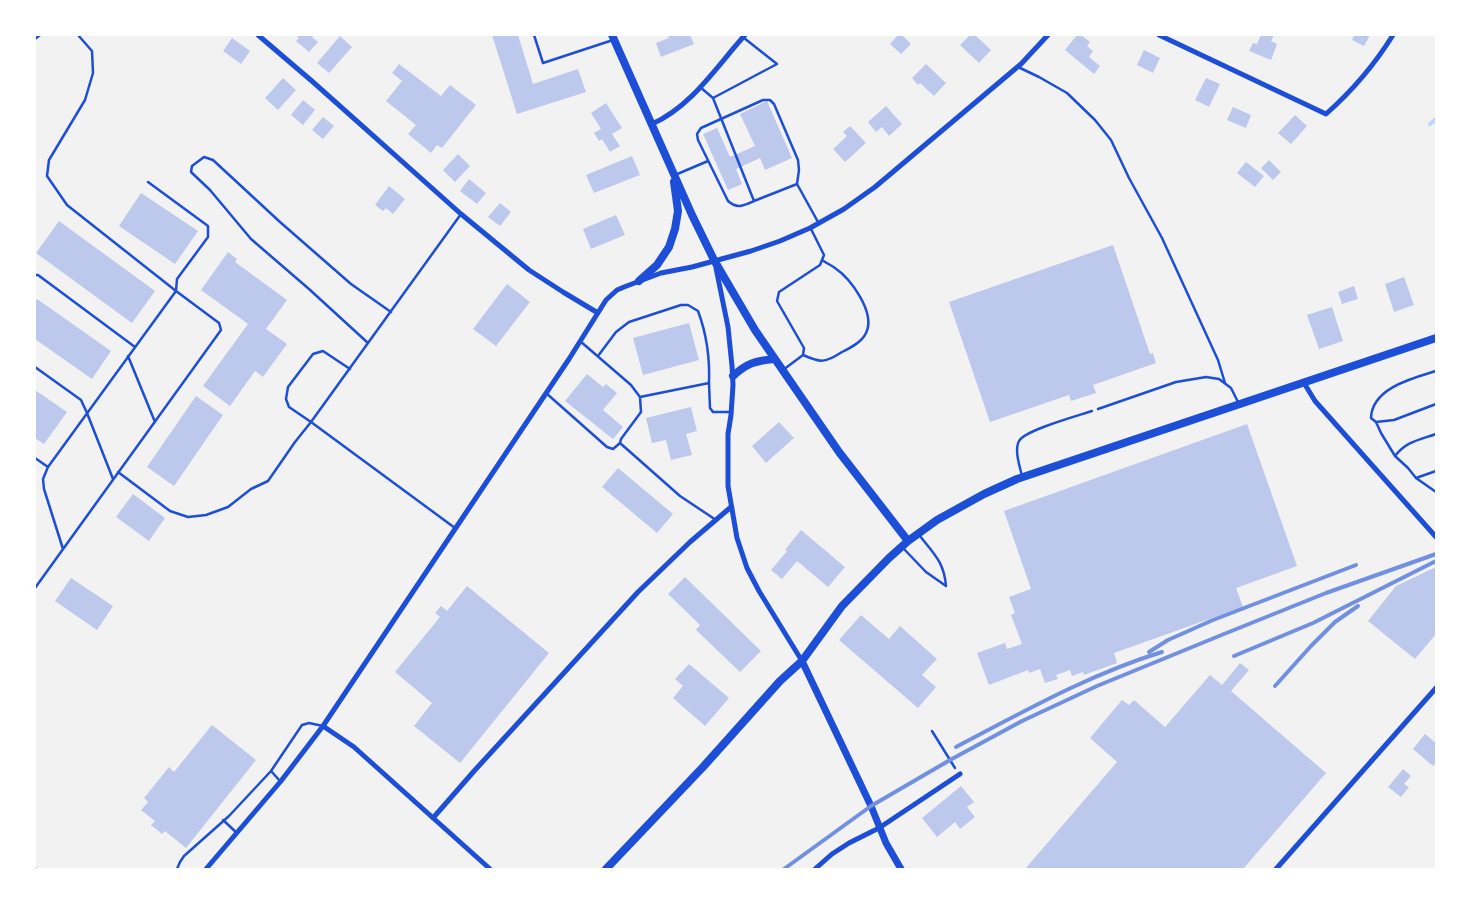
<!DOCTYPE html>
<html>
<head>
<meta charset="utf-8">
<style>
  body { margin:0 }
  #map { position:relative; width:1471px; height:904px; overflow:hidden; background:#f2f2f2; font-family:Karla,sans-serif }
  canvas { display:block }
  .frame { position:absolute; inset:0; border:36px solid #fff; pointer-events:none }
</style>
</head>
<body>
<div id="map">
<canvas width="1471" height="904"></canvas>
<div class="frame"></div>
</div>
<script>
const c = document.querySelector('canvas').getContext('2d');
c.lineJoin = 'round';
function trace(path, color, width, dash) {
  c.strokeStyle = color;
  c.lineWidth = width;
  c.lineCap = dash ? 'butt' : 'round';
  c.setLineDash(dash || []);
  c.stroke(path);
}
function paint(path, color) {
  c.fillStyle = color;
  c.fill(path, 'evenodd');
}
const stream = new Path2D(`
  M1430 124 1436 119`);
const building = new Path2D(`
  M296 35H314L312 37 318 42 309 52 296 41 299 38Z
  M492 35H518L533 84 578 69 586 92 517 114Z
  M668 35H690L694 44 661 57 656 43 669 38Z
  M898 35H902L911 44 901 54 890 44Z
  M970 35H975L991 50 979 63 960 45Z
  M1077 35H1081L1090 42 1087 46 1093 51 1089 57 1100 66 1094 74 1065 50Z
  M1261 35H1274L1271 41 1277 44 1271 60 1249 51 1253 43 1257 44Z
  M1354 35H1370L1364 46 1352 40Z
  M340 36 352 47 329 73 317 63Z
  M232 38 250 51 241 64 223 51Z
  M1144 50 1160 58 1153 73 1137 65Z
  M399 64 441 96 450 85 476 105 442 148 437 145 431 153 408 134 416 125 386 101 402 81 392 73Z
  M926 64 946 83 934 96 920 83 918 85 912 78Z
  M283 78 296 90 278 110 265 98Z
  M1206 78 1220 84 1209 107 1195 100Z
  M303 100 315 110 303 125 291 115Z
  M767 101 792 158 765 170 760 158 736 169 742 184 728 190 703 134 717 128 730 157 755 146 740 114Z
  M606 103 622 128 612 134 620 146 610 152 602 139 599 141 594 133 601 129 591 113Z
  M886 106 902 124 889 136 882 127 876 132 868 122Z
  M1233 107 1251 115 1246 128 1227 120Z
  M1295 115 1307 126 1291 144 1278 133Z
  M323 117 334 126 323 139 312 130Z
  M850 126 866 143 845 162 833 149 847 136 843 132Z
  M458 154 470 166 455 182 443 170Z
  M632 156 640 175 594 193 586 175Z
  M1269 160 1281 172 1273 180 1261 168Z
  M1246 162 1264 176 1255 187 1237 173Z
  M469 179 486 193 477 204 460 191Z
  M389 186 405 199 393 214 386 208 383 211 375 205Z
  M141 193 198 231 175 264 119 226Z
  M500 203 511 212 500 226 488 217Z
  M616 215 625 235 591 249 583 229Z
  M59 221 155 291 132 323 36 253Z
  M1113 245 1150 354 1153 353 1156 363 1093 385 1096 393 1071 401 1069 395 990 422 949 302Z
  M228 252 237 259 235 262 287 300 266 329 287 344 263 377 255 371 230 406 203 386 248 324 201 290Z
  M1404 277 1414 305 1394 312 1385 284Z
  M507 284 530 302 496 346 473 329Z
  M1354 286 1358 299 1342 304 1338 292Z
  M37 299 111 351 92 379 35 339V302Z
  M1332 307 1343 341 1319 349 1307 315Z
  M689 323 699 360 643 375 633 338Z
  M587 374 603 387 606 384 617 393 603 410 623 427 613 439 565 401Z
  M35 390 67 412 44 444 35 438Z
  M196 396 223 415 174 486 147 467Z
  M691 407 697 431 686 434 692 455 671 460 666 440 652 443 646 418Z
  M779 422 794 438 766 463 752 446Z
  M1247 424 1297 566 1236 588 1243 607 1114 653 1117 663 1084 675 1083 672 1072 676 1070 670 1056 675 1058 679 1045 683 1040 669 1029 673 1028 670 989 685 977 653 1005 643 1007 649 1022 644 1011 615 1015 613 1009 597 1031 589 1004 511Z
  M618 468 673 514 657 533 602 487Z
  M133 494 165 518 149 541 116 517Z
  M801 530 845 567 828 587 797 561 782 579 771 570 787 551 785 550Z
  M1436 567V634L1415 659 1368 621 1396 586Z
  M685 577 761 651 740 672 696 630 700 625 668 594Z
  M71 578 113 606 97 630 55 601Z
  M467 586 549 653 460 763 414 726 432 703 395 672 440 617 435 613 441 606 447 611Z
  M861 615 889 639 900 626 937 659 922 675 936 687 918 708 839 640Z
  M1240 663 1249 670 1231 691 1326 773 1243 869H1025L1117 762 1090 738 1122 700 1129 705 1134 700 1165 727 1210 675 1222 685Z
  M689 664 729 698 705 726 673 698 683 686 675 679Z
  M212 725 256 760 186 848 165 831 162 834 151 825 155 821 141 810 148 802 144 798 169 767 174 772Z
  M1425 734 1436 743V762L1433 766 1413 749Z
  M1403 769 1411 776 1404 784 1409 787 1401 797 1388 787Z
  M961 786 974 802 967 807 975 817 960 829 955 822 937 837 922 818Z`);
const path = new Path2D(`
  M932 731 955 768`);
const service = new Path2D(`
  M534 35 543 63 613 40
  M35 39 40 35
  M1018 67 1039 77 1067 93 1095 120 1111 140 1129 178 1162 238 1218 360 1225 383
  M700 87 713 98 754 201 797 184 818 222
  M713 98 777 64 744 38
  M675 175 708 161
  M754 201C743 206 737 209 728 201L698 140 697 134 701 128 763 100H770L774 104 798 160 799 170 797 184
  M35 275H38L135 347
  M580 341 631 385 640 397 641 412 621 439 620 443 680 496 716 520
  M368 343 309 289 251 239 210 190 191 172 192 166 204 157 213 160 280 222 351 284 391 312
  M803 355C821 363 825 363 842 352 850 348 862 342 866 333 876 313 851 279 835 268 831 265 826 263 822 260
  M128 356 155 422
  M598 356 616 332 629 322 681 305H688L698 311C707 335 710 357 709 383
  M35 367 81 400 87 413 113 479
  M783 370 803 355 804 348 777 301 779 292 820 265 824 255 811 229
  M1436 371C1413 378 1372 388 1371 418L1376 422 1394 420 1436 404
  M546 393 607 447 613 449 620 443
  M640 397 709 383 710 408 713 412H730
  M1098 409 1176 382 1206 377 1219 379 1231 388 1239 404
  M1376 422 1381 433 1395 456 1408 468 1416 478 1436 492
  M1395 456C1407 441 1419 440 1436 434
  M35 458 48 467
  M118 472 170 511 188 517 206 515 228 507 251 489 268 481 295 442 311 422 289 407 286 399 288 387 313 354 323 351 350 369
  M1022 476C1020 467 1014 450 1019 441 1025 430 1077 416 1092 411
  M1416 478 1436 471
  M455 528 311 422 461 214
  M920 536C934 554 944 562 946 586
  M903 548 926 572 946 586
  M63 549 44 489 43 479 48 467 176 291 67 205 47 176 49 160 85 100 93 73 92 51 78 35
  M35 588 221 330 219 323 176 291 177 279 208 237V226L148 182
  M271 771 280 781
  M223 820 237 833
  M35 868 36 869
  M177 869 180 862 184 856 229 816 271 771 302 725 309 723 323 726`);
const minor = new Path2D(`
  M258 35 313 82 461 214 529 270 563 292 598 313
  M1159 35 1326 114C1352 91 1375 64 1393 35
  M652 124C692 106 716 67 745 35
  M716 268 728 327 732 366 733 385 731 415 728 434V486L737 538 747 568 759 591 802 661
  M1304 383 1315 401 1436 537
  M323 726 354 747 490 869
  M433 818 475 770 638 592 690 542 731 507
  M206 869 281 781 323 726 569 359 606 300 617 290 624 287 661 273 692 267 751 251 780 241 810 228 844 209 875 187 1021 64 1048 35
  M815 869 832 854 849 843 879 828 960 774
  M1276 869 1436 688`);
const tertiary = new Path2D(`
  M802 661 871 806 886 843 901 869`);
const secondary = new Path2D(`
  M612 35 692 215 714 260 755 330 839 452 908 541
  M639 281 657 265 669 247 675 229 678 211 674 182
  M733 376C747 363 755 361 774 359
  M606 869 703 767 780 681 802 661 842 606 889 558 908 541 937 520 984 494 1017 479 1436 338`);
const rail = new Path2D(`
  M1149 652 1168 640 1213 620 1356 565
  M1234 656 1313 623 1436 561
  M1275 686 1311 646 1335 622 1358 606
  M956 747C1023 712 1090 674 1162 652
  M784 869 871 806 950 760 1022 721 1097 686 1224 634 1326 593 1436 554`);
trace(stream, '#bfd3fe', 4);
paint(building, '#bdc9ec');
trace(path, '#1d4ed8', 2.5);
trace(service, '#1d4ed8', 2.5);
trace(minor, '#1d4ed8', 5);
trace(tertiary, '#1d4ed8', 7);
trace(secondary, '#1d4ed8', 8);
trace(rail, '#7290e2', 4);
</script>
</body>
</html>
